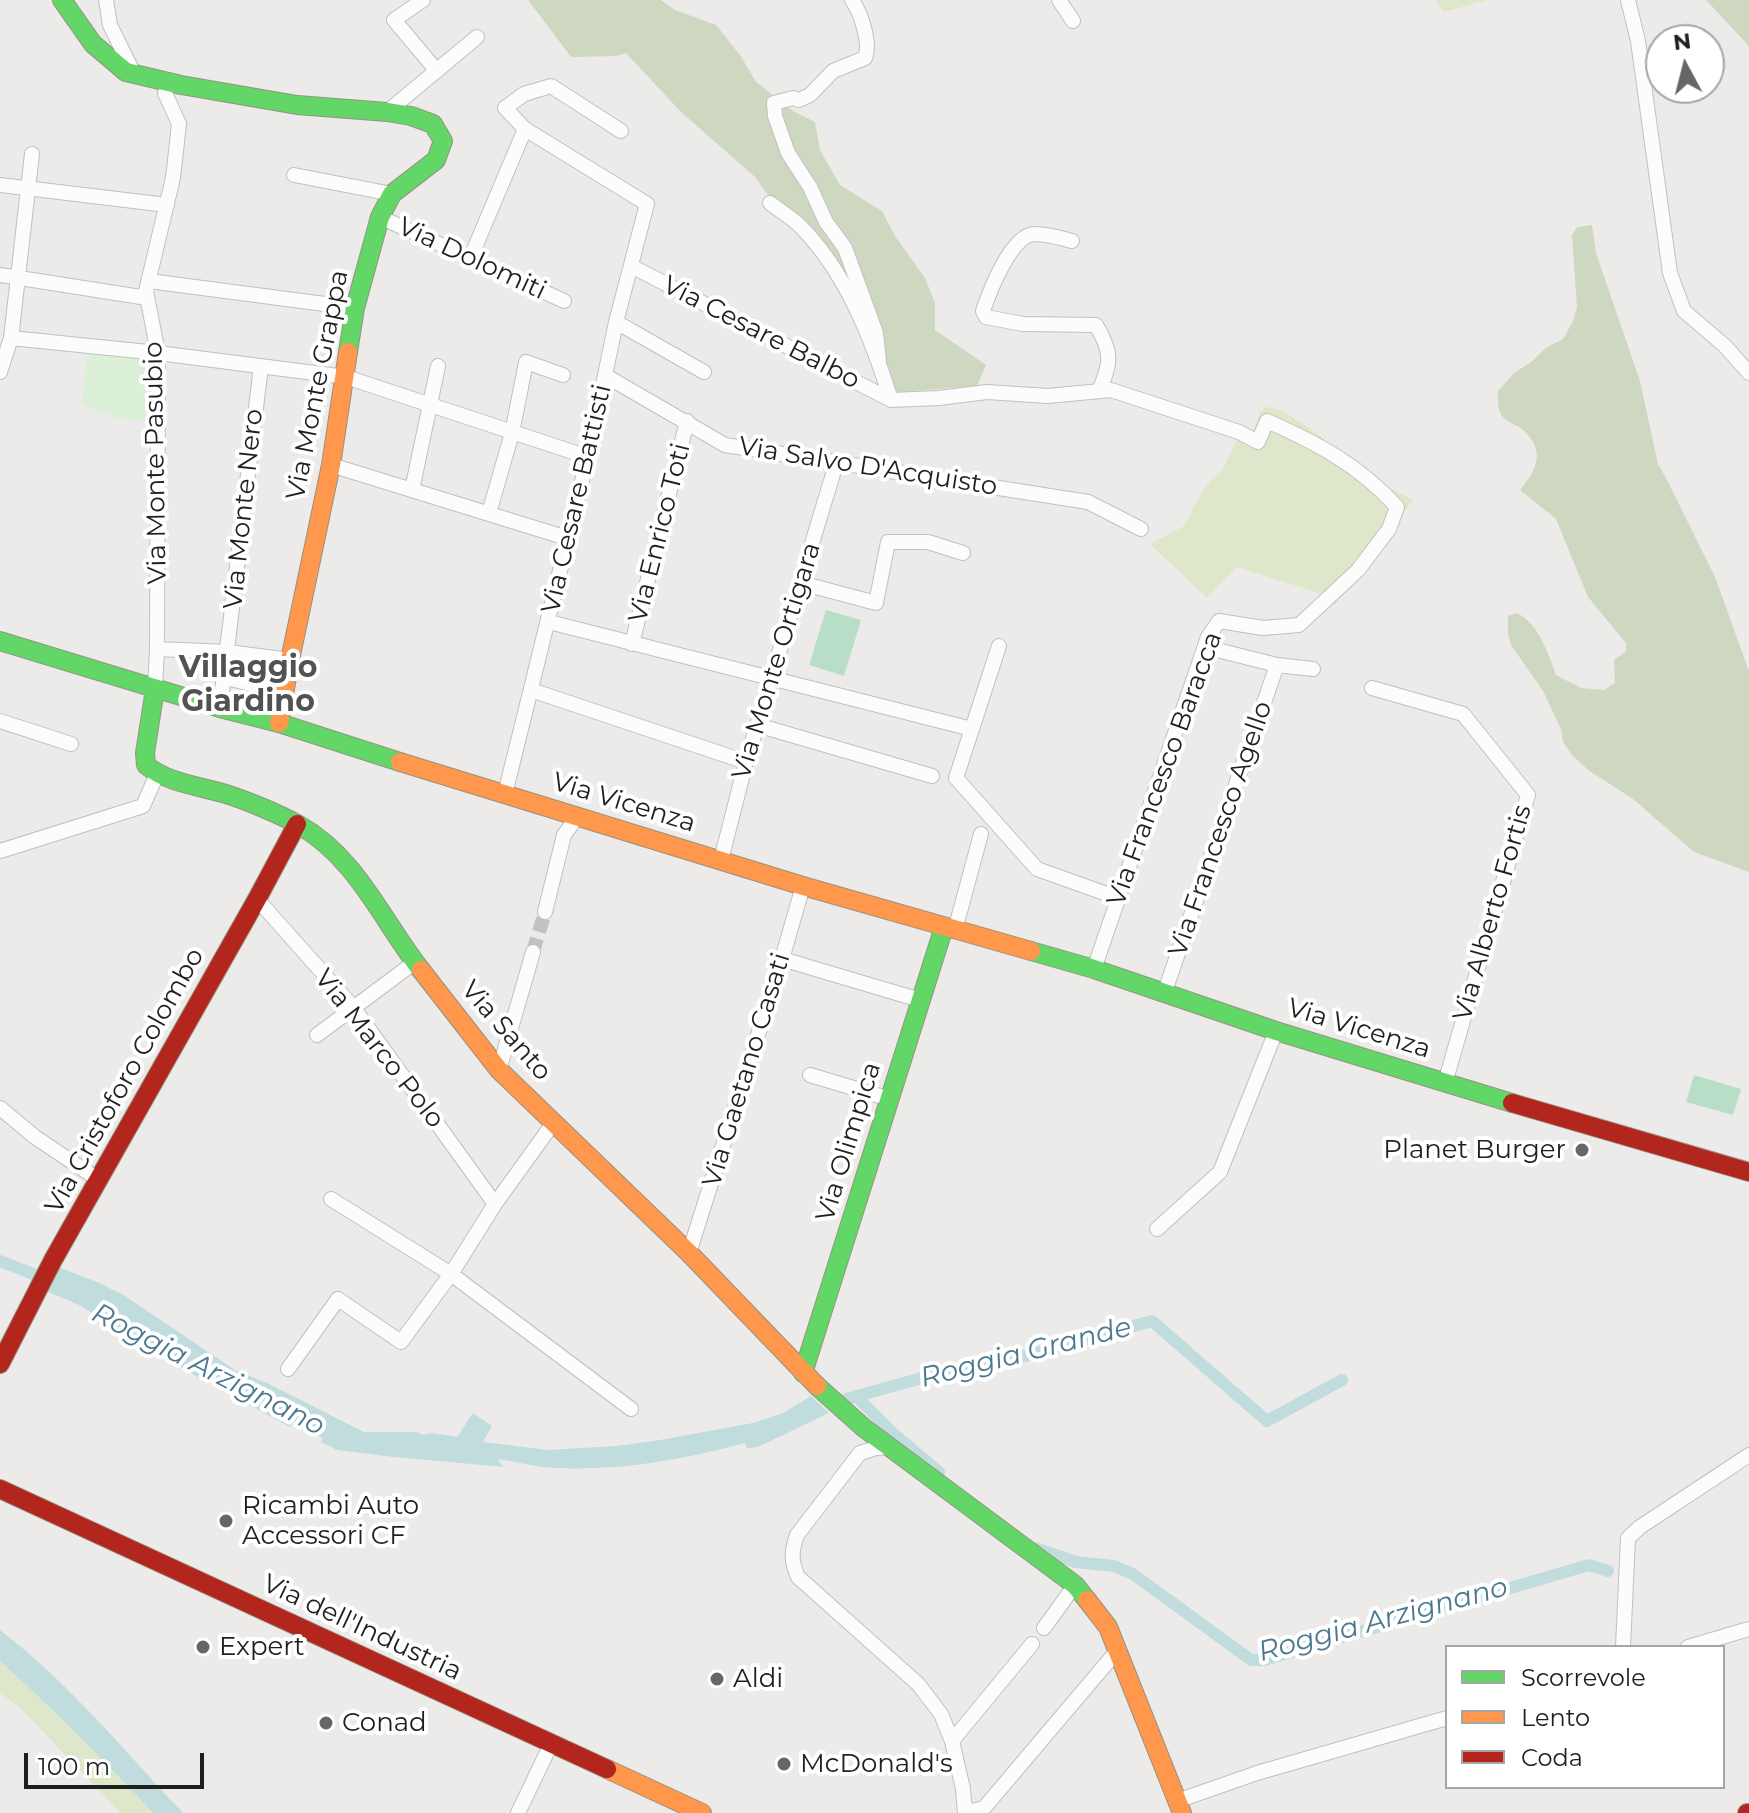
<!DOCTYPE html>
<html>
<head>
<meta charset="utf-8">
<style>
  body { margin:0 }
  #map { position:relative; width:1749px; height:1813px; overflow:hidden; background:#edebe9; font-family:Montserrat,sans-serif }
  canvas { display:block }
  .legend { position:absolute; left:1445px; top:1645px; width:280px; height:144px; box-sizing:border-box; background:#fff; border:2px solid #a5a5a5; margin:0; padding:10px 14px; list-style:none; font-size:24px; color:#1f1f1f }
  .legend li { display:flex; align-items:center; gap:16px; height:40px }
  .legend b { width:40px; border:2px solid #a5a5a5 }
  .north { position:absolute; left:1645px; top:24px; width:80px; height:80px; box-sizing:border-box; background:#fff; border:2px solid #a5a5a5; border-radius:50%; rotate:353deg; font-size:22px; font-weight:700; line-height:32px; text-align:center; color:#1f1f1f }
  .north::after { content:''; display:block; margin:auto; width:28px; height:36px; background:#676666; clip-path:polygon(50% 0,100% 100%,50% 72%,0 100%) }
  .scale { position:absolute; left:24px; top:1753px; width:180px; height:36px; box-sizing:border-box; border:4px solid #1f1f1f; border-top:0; padding-left:10px; font-size:24px; line-height:28px; white-space:nowrap; color:#1f1f1f; -webkit-text-stroke:6px #fff; paint-order:stroke }
</style>
</head>
<body>
<div id="map">
<canvas width="1749" height="1813"></canvas>
<ul class="legend">
<li><b style="height:10px;background:#63d668"></b>Scorrevole</li>
<li><b style="height:10px;background:#ff974d"></b>Lento</li>
<li><b style="height:10px;background:#b3261e"></b>Coda</li>
</ul>
<div class="north">N</div>
<div class="scale">100 m</div>
</div>
<script>
const c = document.querySelector('canvas').getContext('2d');
c.lineJoin = 'round';
function paint(path, color) {
  c.fillStyle = color;
  c.fill(path, 'evenodd');
}
function trace(path, color, width, dash) {
  c.strokeStyle = color;
  c.lineWidth = width;
  c.lineCap = dash ? 'butt' : 'round';
  c.setLineDash(dash || []);
  c.stroke(path);
}
function label(font, color, halo, rows, align = 'center') {
  c.font = font + ' Montserrat,sans-serif';
  c.lineWidth = 8;
  c.setLineDash([]);
  c.textBaseline = 'middle';
  c.strokeStyle = halo;
  c.fillStyle = color;
  for (const [text, x, y, turn = 0] of rows) {
    c.save();
    c.translate(x, y);
    c.rotate((+turn || 0) * Math.PI / 180);
    c.textAlign = isNaN(turn) ? turn : align;
    if (halo) c.strokeText(text, 0, 0);
    c.fillText(text, 0, 0);
    c.restore();
  }
}
const grass = new Path2D(`
  M1435 0H1487L1444 12Z
  M1266 407C1293 407 1354 466 1379 482 1390 489 1402 494 1413 500L1335 605 1325 595 1237 567 1207 598 1150 544 1184 526 1200 495 1211 480 1221 472 1238 438 1253 433 1260 412Z
  M0 1661C53 1709 104 1760 153 1813H121L23 1711 0 1692Z`);
const forest = new Path2D(`
  M528 0H661L675 10 716 25 740 55 756 82 793 111 815 122 820 150 840 185 882 211 895 236 925 278 935 303V330L986 365 977 386 901 392 891 391 851 303 810 241 775 205 755 177 681 112 626 53 616 56 571 57Z
  M1706 0H1749V48L1748 45Z
  M1592 225 1596 253 1640 381 1658 464 1665 476 1715 577 1749 671V872L1694 852 1633 799 1588 770 1572 755 1563 742 1561 729 1543 691 1511 645 1508 634V616L1517 613C1539 624 1548 653 1556 675L1581 688 1604 690 1615 683 1614 660 1626 651V643L1588 597 1556 519 1520 490C1537 470 1546 450 1523 430 1517 425 1507 422 1502 416 1497 409 1498 399 1498 391L1514 373 1531 362 1547 347 1563 339 1573 321 1577 307 1572 235 1577 227Z`);
const park = new Path2D(`
  M87 353 153 360 152 422 118 418 81 405Z`);
const pitch = new Path2D(`
  M826 610 861 620 844 676 809 665Z
  M1694 1075 1741 1089 1733 1115 1686 1102Z`);
const water = new Path2D(`
  M50 1264 97 1282 125 1296 235 1370 269 1384 364 1432H417L422 1435 432 1433 457 1437 473 1413 492 1426 483 1442 548 1450 617 1446 660 1440 753 1423 783 1413 811 1396 829 1413 758 1447 747 1448 745 1443C683 1460 618 1471 554 1468 536 1467 517 1462 499 1459L498 1461 504 1467 394 1457 337 1450 321 1442 322 1438 294 1421 290 1427 204 1381 79 1305 37 1287Z
  M0 1630C68 1682 124 1750 183 1813H153C104 1760 53 1709 0 1661Z`);
const canal = new Path2D(`
  M0 1261 31 1273 48 1282
  M856 1396 894 1434 939 1472
  M832 1403 922 1378 1003 1362 1152 1321 1267 1421 1342 1380
  M1035 1548 1076 1562 1114 1566 1133 1574 1251 1660H1264L1589 1565 1608 1571`);
const streetTunnel = new Path2D(`
  M533 952 545 912`);
const street = new Path2D(`
  M106 0 110 25 134 74
  M423 0 394 20 437 71
  M852 0C861 13 871 43 865 58L833 71 810 95 799 100 793 98 774 103 775 116 788 153 810 187 826 222 845 248 876 333 879 361
  M1059 0 1073 21
  M1628 0 1638 41 1670 273 1684 311 1725 346 1749 373
  M387 112 477 37
  M525 129 505 108 524 94 551 86 621 131
  M294 175 392 194
  M0 185 167 205
  M770 203C780 211 791 217 800 226 846 272 872 339 891 400
  M380 217 564 301
  M1072 241C1061 238 1046 234 1034 234 1011 236 990 290 983 311L986 317 1023 324 1096 325C1113 354 1111 362 1099 391
  M470 259 525 129 647 204 616 322 588 457 505 794
  M631 266 891 400 939 398 987 392 1048 396 1111 390 1239 432 1258 442 1267 421C1317 443 1359 465 1397 507L1389 529 1358 570 1299 625 1263 628 1219 621 1208 637 1094 969
  M0 275 147 298
  M149 281 355 308
  M616 322 704 372
  M11 338 158 353 346 377 588 457
  M0 372 11 338 32 154
  M606 376 725 445 1088 502 1141 529
  M331 465 567 538
  M412 490 438 366
  M489 513 512 433 526 362 563 375
  M801 583 876 603 888 542H928L963 553
  M549 622 972 729
  M632 644 687 421
  M999 646 956 778 1037 869 1118 898
  M1205 647 1277 665 1313 669
  M157 649 228 652 290 660
  M224 677 284 693
  M1372 688 1463 714 1528 795 1445 1083
  M155 689 157 649 158 353 146 291 173 178 179 124 165 93
  M531 690 746 762
  M220 708 261 366
  M0 721 71 744
  M757 725 932 776
  M0 851 143 806 157 774
  M721 860 746 762 836 464
  M257 899 353 1007 495 1204
  M545 912 564 835 577 817
  M955 930 981 834
  M782 959 920 1000
  M1164 994 1277 665
  M317 1035 415 962
  M499 1070 533 952
  M810 1075 890 1099
  M0 1108 35 1137 99 1180
  M331 1199 451 1274 631 1409
  M1157 1229 1220 1172 1276 1031
  M689 1253 782 959 803 886
  M288 1369 338 1299 401 1342 451 1274 495 1204 554 1122
  M891 1447 876 1448 860 1453 797 1535C791 1552 791 1561 798 1577L918 1684 941 1714 952 1741 963 1789 965 1813
  M1044 1628 1075 1585
  M1623 1647 1628 1538 1640 1527 1749 1455
  M1688 1647 1749 1629
  M952 1741 1032 1644
  M1177 1801 1257 1773 1447 1718
  M965 1808 972 1811 984 1808 1117 1651
  M518 1813 551 1744`);
const fast = new Path2D(`
  M62 0 93 44 126 72 181 85 297 105 387 112 411 116 433 124 443 141 436 160 392 194 380 217 355 308 348 352
  M0 641 220 708 279 723 400 762
  M155 689 145 753 146 765C167 783 200 786 226 794 248 801 279 814 299 825 356 857 382 920 421 970
  M1031 951 1094 969 1276 1031 1512 1103
  M803 1373 944 927
  M817 1386 864 1428 1075 1585 1087 1600`);
const slow = new Path2D(`
  M279 723 290 660 331 465 348 352
  M400 762 803 886 1031 951
  M421 970 499 1070 689 1253 817 1386
  M1087 1600 1108 1627 1182 1813
  M607 1769 702 1813`);
const jam = new Path2D(`
  M1512 1103 1749 1172
  M0 1364 53 1260 257 899 297 824
  M0 1489 607 1769
  M1747 1813H1749`);
const markers = [
  [1582,1150,8,"#676666"],
  [226,1521,8,"#676666"],
  [203,1647,8,"#676666"],
  [717,1679,8,"#676666"],
  [326,1723,8,"#676666"],
  [784,1764,8,"#676666"]
];
const streetNames = [
  ["Via Dolomiti",472,259,25],
  ["Via Cesare Balbo",761,333,27],
  ["Via Monte Grappa",318,385,-79],
  ["Via Monte Pasubio",156,463,-91],
  ["Via Salvo D'Acquisto",868,467,9],
  ["Via Cesare Battisti",577,499,-77],
  ["Via Monte Nero",244,509,-84],
  ["Via Enrico Toti",660,533,-76],
  ["Via Monte Ortigara",777,661,-73],
  ["Via Francesco Baracca",1165,769,-70],
  ["Via Vicenza",624,803,17],
  ["Via Francesco Agello",1221,829,-71],
  ["Via Alberto Fortis",1493,913,-74],
  ["Via Vicenza",1359,1029,17],
  ["Via Santo",506,1031,49],
  ["Via Marco Polo",379,1049,52],
  ["Via Gaetano Casati",747,1070,-73],
  ["Via Cristoforo Colombo",125,1081,-61],
  ["Via Olimpica",849,1142,-73],
  ["Via dell'Industria",362,1628,25]
];
const poiNames = [
  ["Planet Burger",1566,1150,"right"],
  ["Ricambi Auto",242,1506],
  ["Accessori CF",242,1536],
  ["Expert",219,1647],
  ["Aldi",733,1679],
  ["Conad",342,1723],
  ["McDonald's",800,1764]
];
const waterNames = [
  ["Roggia Grande",1026,1353,-14],
  ["Roggia Arzignano",208,1370,27],
  ["Roggia Arzignano",1383,1620,-15]
];
const quarterNames = [
  ["Villaggio",248,668],
  ["Giardino",248,702]
];
paint(grass, '#dfe7cb');
paint(forest, '#ced8c1');
paint(park, '#dcefd7');
paint(pitch, '#b9dec8');
paint(water, '#c0dcdc');
trace(canal, '#c0dcdc', 12);
trace(streetTunnel, '#c4c2c1', 14, [14, 7]);
trace(street, '#c0c0bf', 16);
trace(fast, '#959383', 20);
trace(slow, '#959383', 20);
trace(jam, '#959383', 20);
trace(street, '#fcfcfc', 14);
trace(fast, '#63d668', 18);
trace(slow, '#ff974d', 18);
trace(jam, '#b3261e', 18);
for (const [x, y, r, color] of markers) {
  const dot = new Path2D();
  dot.arc(x, y, r, 0, 2 * Math.PI);
  c.fillStyle = color;
  c.fill(dot);
  trace(dot, '#fff', 3);
}
label('26px', '#1f1f1f', '#fff', streetNames);
label('26px', '#1f1f1f', '#fff', poiNames, 'left');
label('italic 28px', '#4c798e', '#fff', waterNames);
label('bold 30px', '#525252', '#fff', quarterNames);
</script>
</body>
</html>
